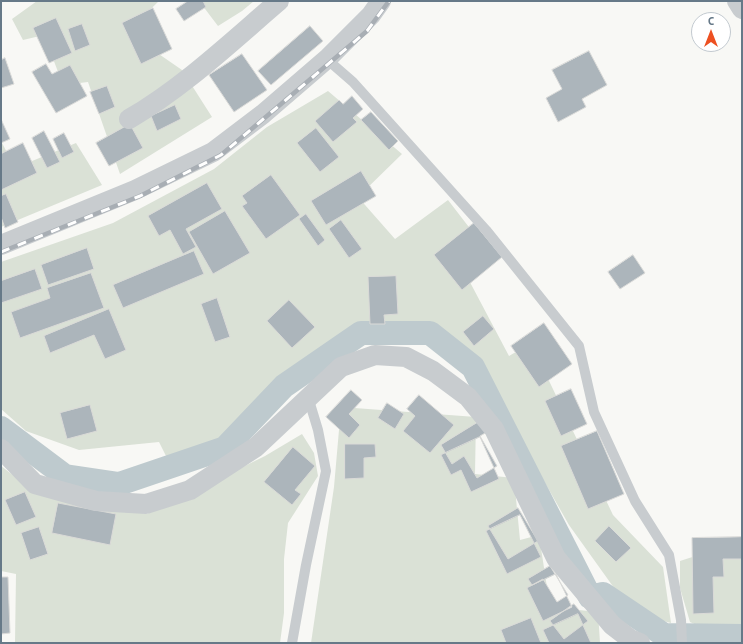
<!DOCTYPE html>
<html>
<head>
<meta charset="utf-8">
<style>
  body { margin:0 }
  #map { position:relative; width:743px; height:644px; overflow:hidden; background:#f8f8f5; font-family:"PT Sans",sans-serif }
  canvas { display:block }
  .frame { position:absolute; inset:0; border:2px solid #667988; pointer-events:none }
  .north { position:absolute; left:691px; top:12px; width:40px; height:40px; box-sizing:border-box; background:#fff; border:1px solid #c2c9cf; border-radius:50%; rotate:0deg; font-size:11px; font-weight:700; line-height:16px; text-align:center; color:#667988 }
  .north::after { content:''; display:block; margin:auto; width:14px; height:18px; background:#ed5021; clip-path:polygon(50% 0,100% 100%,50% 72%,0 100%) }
</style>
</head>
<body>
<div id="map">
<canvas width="743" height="644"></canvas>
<div class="frame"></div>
<div class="north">С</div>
</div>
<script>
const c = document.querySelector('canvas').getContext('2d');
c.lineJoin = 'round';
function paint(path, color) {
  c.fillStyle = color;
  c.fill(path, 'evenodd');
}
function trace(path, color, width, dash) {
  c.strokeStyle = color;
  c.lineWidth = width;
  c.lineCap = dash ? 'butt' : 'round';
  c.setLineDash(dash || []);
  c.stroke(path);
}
const green = new Path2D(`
  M37 1H159L127 32 182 70 212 117 120 174 88 82 63 85 44 35 23 40 12 19Z
  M199 1H254L242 11 218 26Z
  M328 91 402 154 358 197 395 239 448 200 475 235 463 269 509 356 531 343 613 515 663 567 671 623 632 613 569 525 478 365 431 327 352 329 280 378 220 442 172 468 159 442 79 450 26 431 1 409V262L113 223 214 169 267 127Z
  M1 141 15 168 76 143 102 185 1 227Z
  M341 407 476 417 475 474 514 478 520 540 539 535 550 607 598 612 600 643H311L334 487Z
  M302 434 314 453 318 476 288 523 284 559V613L280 643H15L16 574 1 571V466L26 485 80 501 147 514 265 456Z
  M742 547V632L716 634 690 622 680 588V561L714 550Z`);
const canal = new Path2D(`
  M1 428 65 476 119 484 225 448 284 386 361 333H430L473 367 590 597 603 594 664 635 742 636`);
const building = new Path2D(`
  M188 1H203L206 7 184 21 176 9Z
  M153 8 172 49 141 64 122 23Z
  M56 18 72 53 49 63 33 28Z
  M82 24 90 45 75 51 68 29Z
  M310 26 323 41 271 85 258 71Z
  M589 51 607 85 582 99 586 107 558 122 546 98 562 89 552 70Z
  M242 54 267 90 234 112 209 75Z
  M5 58 14 84 1 88V60Z
  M46 64 52 74 70 65 87 96 56 113 32 72Z
  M107 86 115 107 99 114 90 92Z
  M352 96 363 109 353 118 357 122 333 142 315 121 339 100 343 104Z
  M175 105 181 119 157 131 151 116Z
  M371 112 398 141 389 150 361 120Z
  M1 119 10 139 1 143Z
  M130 124 143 148 109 166 96 143Z
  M316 128 339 157 320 172 297 143Z
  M44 131 60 162 47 168 32 138Z
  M64 133 74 152 62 158 53 139Z
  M23 143 37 173 1 190V154Z
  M361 171 376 196 326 225 311 201Z
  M271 175 300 215 266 239 242 206 247 203 242 196Z
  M207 183 222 209 186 229 196 247 183 254 170 230 159 236 148 216Z
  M6 194 18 222 5 228 1 217V196Z
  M225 211 250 253 213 274 189 232Z
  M306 214 325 240 318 246 299 219Z
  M341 220 362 249 349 258 329 229Z
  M474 223 502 257 462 290 434 255Z
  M87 248 94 269 48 285 41 265Z
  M194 251 204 274 123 308 113 285Z
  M633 255 645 273 620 289 608 272Z
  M35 269 42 289 1 303V281Z
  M91 273 104 308 20 338 11 312 50 298 47 288Z
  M396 276 398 314 384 315 385 324H370L368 277Z
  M217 298 230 337 215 342 201 304Z
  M289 300 315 327 292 348 267 321Z
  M109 309 126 350 105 359 94 335 50 353 44 336Z
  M483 316 494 329 474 346 463 332Z
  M544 323 572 364 539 387 511 346Z
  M571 389 587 424 561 436 545 401Z
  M351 390 362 400 349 414 360 425 349 438 326 417Z
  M419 395 454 425 430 453 403 431 415 416 407 409Z
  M387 403 404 414 395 429 378 418Z
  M90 405 97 431 67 439 60 413Z
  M480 421 487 432 480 436 497 466 477 478 464 456 452 464 441 445Z
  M597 431 624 494 588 509 561 446Z
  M480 437 499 479 471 492 461 470 451 475 441 455Z
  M345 444H375L376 457 364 458V478L345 479Z
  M293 447 315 466 295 490 301 494 292 505 264 482Z
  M25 492 36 517 16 525 5 500Z
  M58 503 116 514 110 545 52 533Z
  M518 508 538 541 508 559 488 526Z
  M520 515 541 557 507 574 486 531Z
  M609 526 631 548 616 562 595 541Z
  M39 527 48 554 30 560 21 533Z
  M742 537V559H723L724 577H713L714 613 693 614 692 538Z
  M550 566 568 595 557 602 543 579 532 585 528 579Z
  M556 574 572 607 543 621 527 588Z
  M1 577H8L10 633 1 634Z
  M574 604 588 621 564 639 550 621Z
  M578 614 591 643H549L543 630Z
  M531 618 541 643H506L501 630Z`);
const lane = new Path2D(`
  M328 58 330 62 353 82 486 230 579 346 594 412 635 501 669 555 681 620 682 643
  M292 643 306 565 326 471 318 430 308 397`);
const street = new Path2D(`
  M737 1 742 9
  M129 119C184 87 231 42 279 1
  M1 245 135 190 213 152 263 114 328 58 371 15 381 1
  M1 449 35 484 96 501 146 504 190 490 256 447 341 367 375 355 406 357 433 371 468 397 494 429 556 558 612 625 630 639 640 643`);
const rail = new Path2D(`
  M1 252 140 196 221 155 367 31 389 1`);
paint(green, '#dae1d6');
trace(canal, '#becace', 24);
paint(building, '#acb5bb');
trace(building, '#dadad8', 1);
trace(lane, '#c8cccf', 10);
trace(street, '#c8cccf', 20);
trace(rail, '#a8aeb4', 4.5);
trace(rail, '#fff', 3, [9]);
</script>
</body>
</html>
